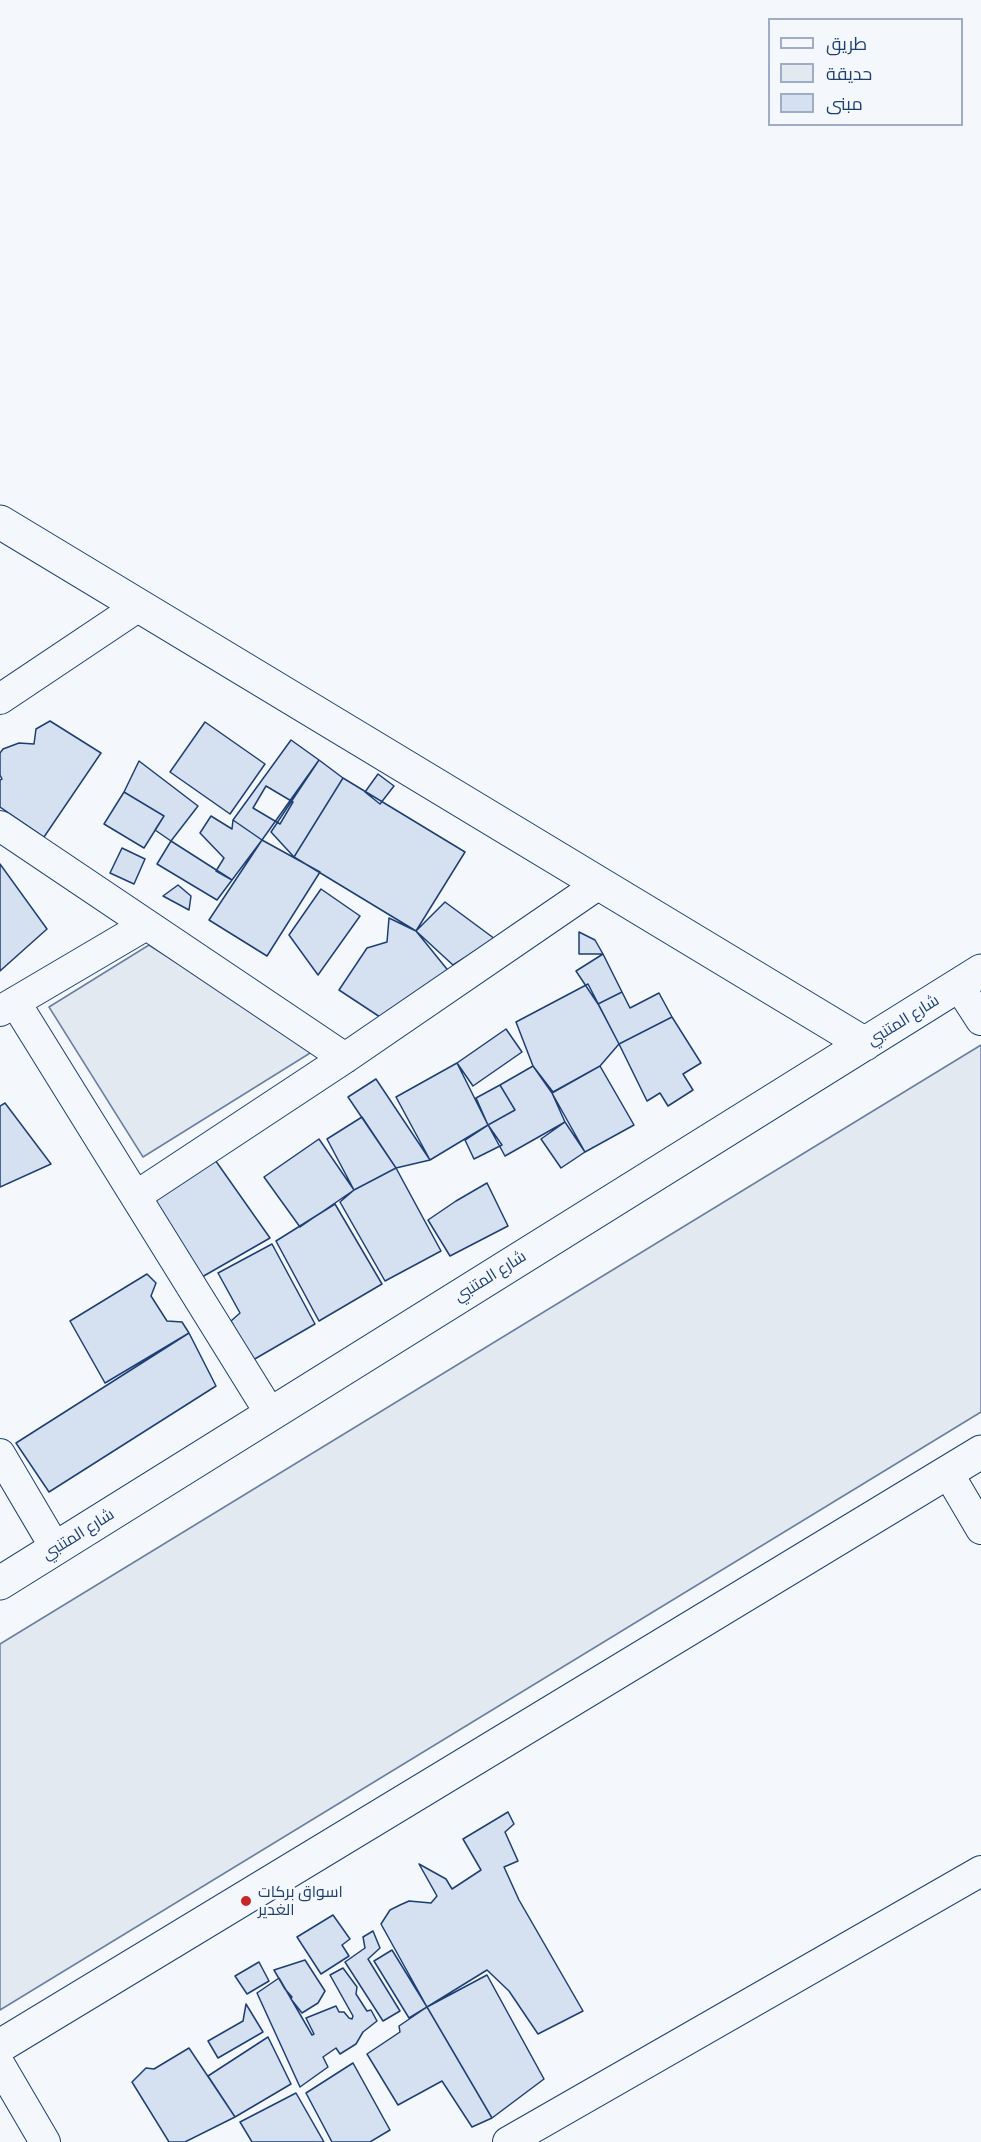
<!DOCTYPE html>
<html>
<head>
<meta charset="utf-8">
<style>
  body { margin:0 }
  #map { position:relative; width:981px; height:2142px; overflow:hidden; background:#f4f7fb; font-family:"Exo 2",Cairo,sans-serif }
  canvas { display:block }
  .legend { position:absolute; left:768px; top:18px; width:195px; height:108px; box-sizing:border-box; background:#f4f7fb; border:2px solid #9eadc5; margin:0; padding:8px 10px; list-style:none; font-size:18px; color:#1d3f73 }
  .legend li { display:flex; align-items:center; gap:12px; height:30px }
  .legend b { width:30px; border:2px solid #9eadc5 }
</style>
</head>
<body>
<div id="map">
<canvas width="981" height="2142"></canvas>
<ul class="legend">
<li><b style="height:8px;background:#f4f7fb"></b>طريق</li>
<li><b style="height:16px;background:#e3e9f0"></b>حديقة</li>
<li><b style="height:16px;background:#d5e0f0"></b>مبنى</li>
</ul>
</div>
<script>
const c = document.querySelector('canvas').getContext('2d');
c.lineJoin = 'round';
function paint(path, color) {
  c.fillStyle = color;
  c.fill(path, 'evenodd');
}
function trace(path, color, width, dash) {
  c.strokeStyle = color;
  c.lineWidth = width;
  c.lineCap = dash ? 'butt' : 'round';
  c.setLineDash(dash || []);
  c.stroke(path);
}
function label(font, color, halo, rows, align = 'center') {
  c.font = font + ' "Exo 2",Cairo,sans-serif';
  c.lineWidth = 4.5;
  c.setLineDash([]);
  c.textBaseline = 'middle';
  c.strokeStyle = halo;
  c.fillStyle = color;
  for (const [text, x, y, turn = 0] of rows) {
    c.save();
    c.translate(x, y);
    c.rotate((+turn || 0) * Math.PI / 180);
    c.textAlign = isNaN(turn) ? turn : align;
    if (halo) c.strokeText(text, 0, 0);
    c.fillText(text, 0, 0);
    c.restore();
  }
}
const green = new Path2D(`
  M149 945 315 1050 143 1157 49 1007Z
  M981 1045V1412L0 2010V1644Z`);
const building = new Path2D(`
  M50 721 101 753 44 837 0 807V780L2 779 0 775V753L3 749 19 743 34 744 36 729Z
  M205 722 265 764 230 814 170 772Z
  M291 740 319 760 262 840 233 820Z
  M319 760 343 778 294 857 271 832Z
  M139 761 198 806 171 841 155 830 164 816 124 792Z
  M378 774 394 786 380 804 365 792Z
  M343 778 465 852 416 931 294 857Z
  M266 786 293 802 280 824 253 808Z
  M124 792 164 816 144 848 104 824Z
  M211 816 232 829 233 820 262 840 232 880 216 871 224 858 200 833Z
  M262 840 320 872 267 956 209 920Z
  M171 841 232 880 217 900 157 864Z
  M122 848 145 859 134 884 110 873Z
  M0 864 47 929 0 971Z
  M178 885 191 896 189 910 163 896Z
  M321 889 360 916 318 975 289 935Z
  M445 902 495 939 453 965 416 931Z
  M389 918 416 931 455 979 380 1017 339 990 367 948 387 942Z
  M579 932 595 940 603 954H579Z
  M603 954 622 992 598 1004 576 971Z
  M588 984 619 1044 600 1066 553 1092 533 1066 516 1022Z
  M622 992 630 1008 659 993 672 1017 619 1044 598 1004Z
  M672 1017 701 1063 683 1074 693 1090 668 1106 660 1093 647 1101 619 1044Z
  M506 1029 522 1052 473 1086 457 1063Z
  M457 1063 488 1125 430 1160 396 1097Z
  M533 1066 552 1093 565 1122 505 1156 488 1125 515 1110 500 1085Z
  M600 1066 634 1125 585 1152 552 1093Z
  M376 1079 430 1160 396 1168 348 1097Z
  M500 1085 515 1110 488 1125 476 1098Z
  M5 1103 51 1164 0 1187V1106Z
  M362 1117 396 1168 354 1190 327 1139Z
  M565 1122 585 1152 561 1168 541 1139Z
  M488 1125 502 1145 474 1159 465 1140Z
  M319 1139 354 1190 300 1227 264 1177Z
  M213 1157 270 1238 202 1277 150 1193Z
  M396 1168 441 1251 385 1281 340 1202 354 1190Z
  M487 1183 508 1226 450 1256 428 1220 456 1201Z
  M335 1204 382 1284 319 1321 276 1241Z
  M272 1244 315 1324 253 1360 231 1321 240 1313 218 1273Z
  M147 1274 156 1283 151 1296 167 1321 182 1322 189 1333 105 1383 70 1321Z
  M189 1333 216 1386 49 1492 16 1443Z
  M508 1812 514 1824 505 1832 518 1861 504 1867 519 1900 583 2011 538 2034 509 1991 487 1970 427 2007 381 1924 390 1910 400 1905 409 1901 431 1903 437 1896 419 1864 446 1879 452 1889 481 1870 463 1839Z
  M333 1915 350 1939 342 1945 349 1956 321 1974 297 1937Z
  M373 1931 380 1948 368 1959 400 2011 383 2021 345 1962 365 1948 363 1937Z
  M392 1950 427 2007 409 2018 374 1961Z
  M305 1960 325 1991 318 2003 302 2013 291 1999 292 1997 285 1989 274 1970Z
  M259 1962 269 1981 247 1994 235 1976Z
  M343 1968 357 1987 356 1994 365 2008 367 2011 371 2010 377 2021 363 2032 356 2044 340 2054 336 2048 323 2057 328 2067 300 2087 257 1993 279 1978 312 2035 314 2034 306 2018 336 2006 339 2012H344L349 2018 352 2019 353 2016 330 1975Z
  M487 1975 544 2079 492 2118 427 2007Z
  M246 2004 263 2032 218 2058 208 2041 243 2021Z
  M427 2007 492 2118 472 2127 442 2081 398 2105 367 2054 400 2032 399 2026Z
  M268 2037 291 2084 235 2117 208 2076Z
  M189 2048 235 2117 185 2142H169L132 2082 146 2068 154 2069Z
  M353 2063 390 2130 370 2142H332L306 2093Z
  M296 2093 324 2142H252L240 2122Z`);
const street = new Path2D(`
  M0 699 139 606
  M0 826 345 1058
  M959 986 981 1020
  M15 1002 270 1413
  M0 1011 146 925
  M136 1196 345 1058 599 884
  M0 1454 56 1549
  M948 1473 981 1529
  M0 2065 45 2142
  M508 2142 981 1871`);
const secondary = new Path2D(`
  M0 522 865 1044
  M0 1583 981 971
  M0 2046 981 1452`);
const markers = [
  [246,1901,6,"#c62828"]
];
const streetNames = [
  ["شارع المتنبي",903,1020,-32],
  ["شارع المتنبي",490,1276,-32],
  ["شارع المتنبي",78,1534,-32]
];
const poiNames = [
  ["اسواق بركات",258,1892],
  ["الغدير",258,1910]
];
paint(green, '#e3e9f0');
trace(green, '#687fa3', 1.5);
paint(building, '#d5e0f0');
trace(building, '#1d3f73', 1.5);
trace(street, '#1d3f73', 32);
trace(secondary, '#1d3f73', 35);
trace(street, '#f4f7fb', 30);
trace(secondary, '#f4f7fb', 33);
for (const [x, y, r, color] of markers) {
  const dot = new Path2D();
  dot.arc(x, y, r, 0, 2 * Math.PI);
  c.fillStyle = color;
  c.fill(dot);
  trace(dot, '#f4f7fb', 2);
}
label('16px', '#1d3f73', '#f4f7fb', streetNames);
label('16px', '#1d3f73', '#f4f7fb', poiNames, 'left');
</script>
</body>
</html>
